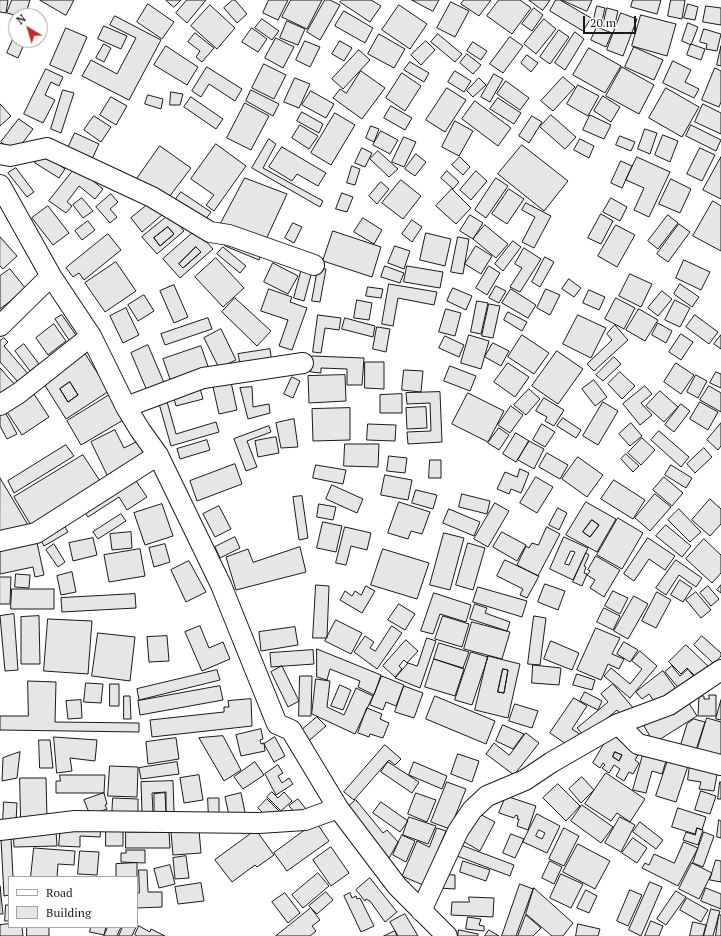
<!DOCTYPE html>
<html>
<head>
<meta charset="utf-8">
<style>
  body { margin:0 }
  #map { position:relative; width:721px; height:936px; overflow:hidden; background:#fff; font-family:"PT Serif",serif }
  canvas { display:block }
  .legend { position:absolute; left:8px; top:876px; width:130px; height:52px; box-sizing:border-box; background:#fff; border:1px solid #a3a3a3; margin:0; padding:5px 7px; list-style:none; font-size:12px; color:#1a1a1a }
  .legend li { display:flex; align-items:center; gap:8px; height:20px }
  .legend b { width:20px; border:1px solid #a3a3a3 }
  .north { position:absolute; left:8px; top:8px; width:40px; height:40px; box-sizing:border-box; background:#fff; border:1px solid #a3a3a3; border-radius:50%; rotate:322deg; font-size:11px; font-weight:700; line-height:16px; text-align:center; color:#1a1a1a }
  .north::after { content:''; display:block; margin:auto; width:14px; height:18px; background:#c62828; clip-path:polygon(50% 0,100% 100%,50% 72%,0 100%) }
  .scale { position:absolute; left:583px; top:16px; width:53px; height:18px; box-sizing:border-box; border:2px solid #1a1a1a; border-top:0; padding-left:5px; font-size:12px; line-height:14px; white-space:nowrap; color:#1a1a1a; -webkit-text-stroke:3px #fff; paint-order:stroke }
</style>
</head>
<body>
<div id="map">
<canvas width="721" height="936"></canvas>
<ul class="legend">
<li><b style="height:5px;background:#fff"></b>Road</li>
<li><b style="height:11px;background:#e6e6e6"></b>Building</li>
</ul>
<div class="north">N</div>
<div class="scale">20 m</div>
</div>
<script>
const c = document.querySelector('canvas').getContext('2d');
c.lineJoin = 'round';
function paint(path, color) {
  c.fillStyle = color;
  c.fill(path, 'evenodd');
}
function trace(path, color, width, dash) {
  c.strokeStyle = color;
  c.lineWidth = width;
  c.lineCap = dash ? 'butt' : 'round';
  c.setLineDash(dash || []);
  c.stroke(path);
}
const building = new Path2D(`
  M0 0H8L6 13 0 12Z
  M12 0H30L25 16H18L7 13Z
  M40 0H74L66 15Z
  M166 0H181L174 7Z
  M187 0H206L187 23 176 13Z
  M233 0H235L247 14 237 23 224 8Z
  M269 0H288L278 20 263 13Z
  M291 0H322L307 29 282 17Z
  M325 0H330L340 5 320 40 307 32Z
  M342 0H371L381 6 370 22 340 2Z
  M412 0H439L433 11Z
  M464 0H491L479 16 461 4Z
  M499 0H520L531 8 512 34 487 16Z
  M529 0H550L543 10Z
  M556 0H560L591 18 583 31 550 11Z
  M562 0H592L587 11Z
  M633 0H661L657 14 631 7Z
  M671 0H685L682 19 668 16Z
  M451 2 469 11 455 37 437 28Z
  M148 4 174 22 162 39 137 22Z
  M688 4 698 7 695 20 684 18Z
  M210 5 235 28 217 49 191 26Z
  M399 5 427 24 410 49 382 30Z
  M597 6 605 8 602 21 594 19Z
  M706 6 721 8V25L703 22Z
  M534 8 543 15 532 31 522 24Z
  M607 8 618 11 614 28 603 26Z
  M344 11 373 28 365 43 335 26Z
  M621 13 637 19 623 56 607 50Z
  M641 15 676 24 667 56 632 46Z
  M115 16 161 40 129 100 82 76 91 60 117 74 136 38 110 25Z
  M262 19 279 31 272 40 255 28Z
  M544 19 556 29 536 54 524 44Z
  M287 21 305 29 298 45 280 38Z
  M688 23 698 27 691 45 682 41Z
  M104 26 127 36 121 49 98 39Z
  M597 27 612 33 606 47 591 40Z
  M66 28 87 37 71 74 50 65Z
  M252 28 267 39 258 52 242 42Z
  M704 29 721 34 717 51 706 49 707 44 700 42Z
  M559 30 569 37 550 64 540 57Z
  M16 32V40H26L18 58 7 53Z
  M575 32 584 39 565 70 555 63Z
  M195 33 214 48 202 62 196 57 200 51 188 42Z
  M379 34 405 49 394 68 368 54Z
  M438 34 462 54 455 62 431 42Z
  M510 37 523 46 503 73 490 64Z
  M276 38 294 47 283 68 265 58Z
  M305 41 320 47 310 67 296 60Z
  M340 41 352 48 344 61 332 54Z
  M426 41 435 50 421 65 411 55Z
  M473 42 487 51 481 60 467 51Z
  M104 44 111 48 104 62 96 58Z
  M691 44 705 49 701 60 687 55Z
  M166 46 198 67 187 85 154 65Z
  M721 46V66L717 65Z
  M634 47 663 60 654 80 625 67Z
  M589 48 621 66 605 93 573 75Z
  M359 50 370 60 343 89 332 79Z
  M467 54 481 65 473 74 460 63Z
  M527 55 538 63 531 72 521 63Z
  M673 61 691 70 685 82 699 89 694 98 663 83Z
  M410 62 429 73 424 82 404 70Z
  M264 64 286 75 274 99 252 88Z
  M207 67 242 89 235 101 209 84 201 97 192 91Z
  M622 67 654 85 639 114 606 96Z
  M715 68 721 71V102L719 107 702 100Z
  M46 69 63 77 59 86 51 82 45 95 55 100 43 123 24 114Z
  M361 71 385 88 362 119 333 98 340 89 346 93Z
  M455 71 471 81 464 92 448 82Z
  M402 73 421 86 405 111 386 98Z
  M494 74 503 79 490 102 481 97Z
  M563 77 575 87 553 111 541 101Z
  M295 78 310 84 299 108 284 102Z
  M479 78 486 85 473 97 467 91Z
  M506 81 529 98 520 110 497 94Z
  M578 85 599 96 588 116 567 104Z
  M447 88 466 100 445 132 426 120Z
  M666 88 699 107 682 137 649 118Z
  M63 90 74 93 61 133 51 129Z
  M251 90 279 104 273 116 246 101Z
  M311 91 334 104 326 118 302 105Z
  M171 92 183 94 180 105H170Z
  M148 95 163 99 161 109 145 104Z
  M603 96 620 107 611 122 594 111Z
  M111 97 127 106 116 125 100 115Z
  M191 97 223 119 216 129 184 107Z
  M498 98 521 113 514 124 490 109Z
  M475 101 511 128 498 146 462 119Z
  M245 103 269 116 251 150 227 138Z
  M0 104 11 116 0 126Z
  M703 104 721 113V134L695 122Z
  M391 106 412 118 405 130 384 118Z
  M302 112 323 124 319 133 297 121Z
  M335 113 355 125 331 165 311 153Z
  M551 115 576 137 565 149 540 127Z
  M590 115 611 125 604 139 583 130Z
  M94 116 111 127 101 142 84 130Z
  M532 116 542 122 529 143 519 136Z
  M19 119 33 129 15 153 1 142Z
  M455 121 473 131 459 156 442 147Z
  M300 125 318 136 309 149 292 138Z
  M691 125 721 140 716 151 686 136Z
  M371 126 379 129 374 142 366 138Z
  M645 129 657 133 650 154 638 149Z
  M381 131 398 140 390 154 373 145Z
  M75 133 99 144 92 159 68 148Z
  M663 135 678 141 670 162 655 155Z
  M620 136 635 142 631 151 616 145Z
  M404 137 416 142 404 167 392 162Z
  M269 139 276 144 263 168 323 201 320 207 252 168Z
  M580 139 594 146 589 158 574 150Z
  M216 144 246 166 214 211 206 205 214 195 191 179Z
  M522 145 568 181 544 211 498 174Z
  M160 146 191 168 166 201 136 180Z
  M282 147 326 173 318 186 297 174 292 181 269 167Z
  M362 148 372 153 365 167 355 163Z
  M700 148 715 155 702 181 687 174Z
  M378 151 398 169 389 177 370 159Z
  M42 153 65 169 59 178 35 163Z
  M416 154 426 162 415 176 405 169Z
  M460 157 470 167 463 175 452 165Z
  M637 157 670 172 649 217 634 210 644 188 626 180Z
  M721 157V199L703 190Z
  M621 161 632 166 622 188 611 183Z
  M352 166 360 169 355 185 347 183Z
  M76 167 103 189 95 199 79 186 67 202 72 206 66 213 49 201Z
  M16 168 34 192 27 197 8 173Z
  M447 171 459 182 453 189 441 178Z
  M476 171 487 181 471 200 460 190Z
  M245 178 287 194 264 244 220 225Z
  M496 178 508 186 486 218 475 210Z
  M671 179 691 189 680 213 659 204Z
  M401 180 421 196 403 219 382 203Z
  M381 182 389 189 377 204 369 196Z
  M452 189 471 208 456 224 436 206Z
  M509 189 524 199 507 224 492 214Z
  M181 192 211 212 203 223 173 203Z
  M342 193 353 197 347 212 336 209Z
  M111 194 118 202 110 209 117 217 110 223 96 207Z
  M82 198 93 211 83 218 73 205Z
  M611 198 627 207 620 221 603 212Z
  M713 201 721 206V251L693 236Z
  M151 202 162 215 142 232 131 218Z
  M526 203 551 216 534 248 522 242 535 217 522 210Z
  M48 206 69 233 53 245 32 218Z
  M170 214 184 231 157 254 142 237ZM168 227 174 234 160 246 154 238Z
  M601 214 613 221 601 244 588 238Z
  M470 215 483 223 473 239 460 231Z
  M668 215 678 223 658 249 648 241Z
  M363 218 382 230 374 244 354 232Z
  M412 220 422 227 412 242 402 234Z
  M88 221 95 230 82 240 75 231Z
  M293 223 302 227 294 243 285 238Z
  M679 224 690 232 668 262 657 254Z
  M485 225 508 244 496 258 473 239Z
  M616 225 635 235 617 267 598 256Z
  M168 227 174 234 160 246 154 238Z
  M196 230 213 249 180 278 163 259ZM196 247 201 252 183 268 179 264Z
  M333 231 381 247 372 277 323 261Z
  M426 233 451 239 445 266 420 260Z
  M108 234 121 250 84 280 79 273 73 277 66 268Z
  M0 237 17 256 3 269 0 266Z
  M228 237 262 252 259 260 225 246Z
  M458 237 469 239 463 274 451 272Z
  M513 241 521 247 503 271 495 264Z
  M395 246 410 251 404 269 388 263Z
  M476 246 492 256 481 274 465 264Z
  M196 247 201 252 183 268 179 264Z
  M223 247 246 266 240 273 217 254Z
  M524 248 541 259 520 292 510 287 522 268 515 264Z
  M545 257 554 262 540 287 532 282Z
  M216 258 244 288 223 307 195 277Z
  M684 260 710 272 701 290 676 278Z
  M116 262 136 291 105 312 85 283Z
  M273 263 298 276 288 294 264 282Z
  M385 266 404 273 400 283 381 277Z
  M407 266 443 272 440 288 404 282Z
  M489 266 500 273 487 295 476 288Z
  M302 268 312 271 304 301 294 298Z
  M318 268 326 269 320 302 312 301Z
  M10 269 26 289 0 309V276Z
  M630 274 652 284 641 307 619 296Z
  M569 279 581 288 574 297 562 289Z
  M389 284 437 292 434 305 398 298 393 326 382 324Z
  M680 284 699 297 692 307 674 294Z
  M174 285 188 317 174 323 160 291Z
  M496 286 506 291 499 303 489 298Z
  M368 287 383 289 381 298 366 296Z
  M453 288 472 296 466 310 447 301Z
  M269 289 292 297 290 302 307 308 292 350 279 346 288 320 261 311Z
  M511 289 536 305 528 318 502 303Z
  M546 289 560 295 550 315 537 308Z
  M589 290 605 297 599 310 583 303Z
  M662 291 672 299 658 316 648 308Z
  M144 295 154 311 138 321 128 305Z
  M235 298 271 331 257 346 222 312Z
  M616 298 635 308 624 329 605 319Z
  M357 300 372 303 369 320 354 318Z
  M675 300 690 308 680 327 665 320Z
  M477 301 488 303 481 334 471 332Z
  M489 304 500 306 493 338 482 336Z
  M126 308 139 335 123 343 110 316Z
  M446 309 461 313 455 336 439 332Z
  M639 309 658 320 645 341 626 330Z
  M508 312 527 322 522 331 504 320Z
  M62 315 78 338 71 343 55 319Z
  M318 315 341 318 339 330 325 328 321 353 313 352Z
  M578 315 606 328 591 358 563 344Z
  M695 315 718 332 709 344 686 327Z
  M208 318 212 329 165 345 161 334Z
  M345 318 375 326 373 337 342 329Z
  M658 323 672 331 666 343 652 335Z
  M54 324 66 341 48 355 36 338Z
  M615 325 628 340 594 371 587 364 612 340 607 334Z
  M377 327 390 329 386 352 373 349Z
  M221 329 236 360 219 368 204 338Z
  M681 334 693 342 681 360 669 352Z
  M469 335 489 341 481 369 461 363Z
  M522 335 549 353 534 374 508 357Z
  M721 335V349L714 344Z
  M445 336 464 345 459 357 439 348Z
  M4 338 8 342 4 346 29 375 19 383 0 362V341Z
  M493 343 509 351 501 366 485 357Z
  M24 344 39 364 30 371 15 351Z
  M148 345 165 385 148 393 131 353Z
  M201 346 210 372 172 385 163 359Z
  M270 349 272 363 241 368 238 354Z
  M557 351 583 369 558 404 532 386Z
  M84 352 109 391 66 419 41 379ZM70 382 78 395 68 402 60 389Z
  M312 356 364 358 362 385H347V369L321 368V373L311 372Z
  M614 357 621 364 603 381 596 375Z
  M365 362H384V389L365 388Z
  M508 363 529 377 515 397 494 382Z
  M676 363 694 375 681 394 664 382Z
  M450 366 476 376 470 391 444 381Z
  M0 368 15 385 0 399Z
  M404 370 423 371 421 392 402 390Z
  M620 372 635 386 622 399 608 384Z
  M716 372 721 374V388L710 383Z
  M345 375 346 401 309 403 308 376Z
  M696 375 707 381 698 398 687 392Z
  M292 377 300 381 293 398 284 394Z
  M594 380 607 397 595 406 582 389Z
  M70 382 78 395 68 402 60 389Z
  M231 382 237 410 219 414 213 387Z
  M199 385 203 399 176 406 172 392Z
  M645 386 652 394 641 403 652 415 640 425 623 404Z
  M709 386 721 393V412L700 400Z
  M252 387 253 407 269 404 270 413 248 419 240 388Z
  M529 389 540 399 526 415 514 405Z
  M32 391 49 417 22 435 5 409Z
  M660 391 678 407 664 422 646 406Z
  M440 392 442 442 408 444 407 432 431 431 430 403 407 404 406 393Z
  M468 393 504 411 488 442 452 424Z
  M111 394 125 419 81 445 67 421Z
  M402 394V413H380V395Z
  M166 398 176 434 216 422 219 432 171 446 158 400Z
  M544 398 564 410 554 426 545 421 547 417 536 411Z
  M603 402 618 411 598 445 583 436Z
  M700 402 718 412 708 430 690 419Z
  M681 404 690 411 674 432 665 425Z
  M511 406 523 415 510 433 498 425Z
  M426 407 427 428 407 429 406 408Z
  M350 408V440L313 441 312 409Z
  M4 410 17 434 7 439 0 426V412Z
  M563 418 581 430 576 438 557 426Z
  M294 419 298 447 281 448 276 423Z
  M631 423 642 436 630 446 619 434Z
  M721 423V446L718 450 707 440Z
  M368 424 396 425 395 441 367 440Z
  M542 424 555 432 545 447 533 440Z
  M269 426 271 432 247 441 257 467 246 471 234 439Z
  M499 428 509 435 499 450 488 443Z
  M115 430 124 448 138 441 146 459 108 477 91 442Z
  M659 431 689 457 681 467 651 440Z
  M516 433 529 441 516 462 503 454Z
  M276 437 279 453 258 457 255 441Z
  M642 438 655 450 641 465 628 453Z
  M207 440 210 450 180 459 177 449Z
  M529 441 544 449 534 469 518 460Z
  M345 444H379L378 467 344 466Z
  M66 445 74 456 14 493 8 481Z
  M704 448 712 457 695 473 687 464Z
  M547 453 568 465 560 479 539 467Z
  M626 454 639 466 633 472 621 459Z
  M83 455 102 484 32 527 14 497Z
  M389 456 407 458 405 473 387 471Z
  M578 457 603 475 587 497 562 479Z
  M430 460H441V478H429Z
  M235 464 242 484 197 501 190 481Z
  M316 465 346 470 343 484 313 478Z
  M671 465 692 478 686 488 665 475Z
  M520 469 529 473 521 493 511 489 509 494 497 489 505 472 517 477Z
  M132 475 147 497 127 510 119 497 88 517 82 508Z
  M385 475 412 480 408 500 381 495Z
  M536 477 553 487 537 513 520 503Z
  M664 477 683 493 672 506 653 490Z
  M0 478 31 530 0 537Z
  M614 480 645 500 633 519 601 499Z
  M332 485 363 499 357 513 326 499Z
  M416 490 437 495 433 509 412 503Z
  M462 494 490 501 487 514 459 507Z
  M655 494 671 507 650 531 635 518Z
  M302 496 308 538 299 540 293 497Z
  M710 499 721 509V524L710 536 692 520Z
  M399 502 430 512 422 534 411 531 408 539 388 533Z
  M586 502 616 519 597 552 566 535ZM592 520 599 525 590 537 583 532Z
  M495 503 509 511 488 547 474 539Z
  M162 504 173 536 145 545 134 513Z
  M319 504 336 507 333 520 317 517Z
  M219 506 231 529 215 537 203 514Z
  M558 508 567 513 559 530 549 525Z
  M449 509 480 522 474 536 443 523Z
  M679 509 701 532 690 542 668 520Z
  M121 514 126 521 98 539 93 532Z
  M618 518 643 533 622 569 597 555Z
  M592 520 599 525 590 537 583 532Z
  M323 522 342 526 336 552 317 548Z
  M63 523 68 532 44 546 39 537Z
  M666 525 691 546 682 557 656 536Z
  M345 527 371 533 367 550 351 546 346 565 336 563Z
  M547 527 560 534 538 576 517 565 526 546 529 548 532 543 538 545Z
  M131 532 132 548 112 550 110 534Z
  M502 532 526 545 517 561 493 547Z
  M444 533 464 538 450 590 430 585Z
  M235 537 240 548 220 558 215 547Z
  M564 537 588 548 573 580 550 569ZM571 551 575 552 569 565 565 564Z
  M36 538 44 575 35 577 33 567 0 574V546Z
  M93 538 97 555 73 561 69 543Z
  M648 538 675 556 665 570 649 559 634 581 624 574Z
  M704 539 721 555V573L712 583 686 559Z
  M468 543 485 548 473 590 456 585Z
  M54 544 65 562 58 567 46 550Z
  M165 544 170 562 154 567 149 548Z
  M300 547 306 572 236 590 226 557 248 549 253 562Z
  M140 549 145 576 109 582 104 555Z
  M383 549 429 563 417 599 371 585Z
  M586 553 589 555 584 566 586 567 584 573 587 574 582 586 573 582Z
  M596 556 620 570 604 597 590 588 595 580 587 575 590 571 588 570Z
  M505 560 539 576 527 598 520 595 523 589 497 576Z
  M676 560 702 578 696 587 679 575 666 595 656 588Z
  M189 561 206 592 186 602 171 570Z
  M72 572 76 592 61 595 57 576Z
  M16 574 30 575 29 588 15 587Z
  M0 577H11L10 604H0Z
  M680 580 692 588 683 602 671 595Z
  M545 584 565 591 558 610 538 602Z
  M316 585 329 586 327 638H313Z
  M721 585V593L717 590Z
  M366 586 375 591 362 613 340 600 345 591 352 596 355 591 361 595Z
  M708 586 719 599 711 606 700 593Z
  M478 587 527 601 522 617 473 602Z
  M12 589H54V609H11Z
  M613 591 628 598 620 614 605 606Z
  M657 592 671 600 656 628 642 621Z
  M696 592 711 610 701 618 686 600Z
  M434 593 471 605 466 622 440 614 433 634 421 631Z
  M135 594 136 608 62 612 61 598Z
  M634 596 648 604 628 639 614 631Z
  M399 604 415 614 405 630 388 620Z
  M475 604 487 608 485 613 510 622 507 631 470 619Z
  M604 608 620 616 613 630 597 622Z
  M14 614 18 670 5 671 0 616Z
  M39 616 40 664H21V617Z
  M443 616 469 624 462 647 435 639Z
  M534 616 546 618 540 665 528 664Z
  M48 619 92 621 88 674 44 671Z
  M336 620 362 633 351 654 325 641Z
  M472 622 510 632 502 659 464 649Z
  M200 626 209 648 223 642 230 659 202 671 185 632Z
  M392 626 402 633 377 669 354 652 365 636 374 642 370 648 375 651Z
  M295 627 298 645 261 651 259 632Z
  M596 628 620 638 612 654 624 659 619 669 608 664 601 680 577 670Z
  M98 633 135 637 130 681 92 676Z
  M167 636 169 661 149 662 147 637Z
  M702 636 721 653V656L714 664 694 645Z
  M427 638 436 641 420 688 395 678 408 663 417 666Z
  M406 640 418 651 407 663 404 660 399 666 402 669 395 677 383 666Z
  M551 641 579 653 572 670 544 659Z
  M624 642 638 650 630 662 617 654Z
  M439 643 469 652 463 668 434 659Z
  M686 645 709 667 698 679 687 668 681 674 669 662Z
  M317 649 381 675 374 695 358 687 360 681 330 669 327 680 317 677Z
  M313 650 314 664 271 667 270 653Z
  M640 651 657 666 630 698 604 676 611 668 630 684 642 669 632 661Z
  M471 652 488 657 472 705 455 700Z
  M488 656 520 664 508 718 475 710ZM503 669 508 670 504 693 498 692Z
  M434 659 464 669 455 696 425 687Z
  M533 665 561 668 559 685 532 683Z
  M282 666 299 701 288 707 271 672Z
  M672 666 680 676 688 669 697 681 683 693 665 672Z
  M503 669 508 670 504 693 498 692Z
  M217 670 220 680 139 700 137 689Z
  M663 671 679 693 659 708 649 694 642 699 636 692Z
  M577 674 595 680 592 690 573 685Z
  M300 676H312L311 716H299Z
  M382 676 404 685 396 706 386 702 383 710 370 705Z
  M316 679 330 681 327 707 344 715 356 688 373 696 355 734 312 714Z
  M28 681 56 682 55 722 139 723V732L0 730V716H28Z
  M86 683 103 684 101 703 84 702Z
  M110 684H119V706H110Z
  M613 684 635 710 624 718 617 710 585 737 577 728 608 702 601 694Z
  M340 685 351 690 343 710 331 706Z
  M220 686 223 700 140 715 138 701Z
  M404 686 423 693 414 718 395 712Z
  M585 692 602 701 598 710 580 701Z
  M709 695H716V716H698L699 696H704V699H709Z
  M124 696H130L131 719H124Z
  M435 696 495 721 486 744 426 719Z
  M574 698 587 706 572 729 581 735 572 748 550 733Z
  M251 699 252 726 152 737 150 720 224 712V707H229L228 701Z
  M81 700 82 718 68 719 66 701Z
  M687 700 697 716 654 743 644 726Z
  M721 700V720L716 719Z
  M515 704 538 711 532 728 509 721Z
  M367 708 382 714 380 719 389 723 383 738 370 734 369 737 358 733Z
  M317 717 326 726 304 745 296 735Z
  M707 718 721 722V758L697 751Z
  M694 719 705 722 696 750 680 747 687 724Z
  M503 725 524 734 513 749 496 741Z
  M261 729 263 739 260 740 261 744 264 743 265 751 241 756 236 735Z
  M526 733 539 743 514 775 486 754 494 743 509 755Z
  M610 734 640 751 635 760 639 763 633 774 629 772 624 781 616 776 620 769 614 765 609 773 602 768 605 765 603 763 600 768 593 763ZM615 752 622 755 619 761 613 757Z
  M223 736 241 770 224 781 199 738Z
  M54 737 97 740 95 761 70 758 72 771 57 773Z
  M275 737 285 756 274 762 264 744Z
  M176 738 179 759 148 764 146 742Z
  M39 740H50L53 768H40Z
  M385 745 401 759 395 765 389 760 354 800 344 792Z
  M644 751 655 758 666 761 662 774 652 771 646 793 633 790Z
  M20 752 17 778 2 781 3 758Z
  M615 752 622 755 619 761 613 757Z
  M458 754 479 761 472 782 451 774Z
  M668 760 688 766 676 802 656 796Z
  M177 762 179 774 141 779 139 768Z
  M255 762 264 775 243 789 234 777Z
  M388 762 419 782 412 793 381 772Z
  M414 762 447 776 442 789 409 775Z
  M690 764 718 769 714 791 699 789 701 782 688 780Z
  M278 765 283 773 278 776 282 783 289 778 293 784 276 795 265 774Z
  M110 766 138 767 137 797 108 796Z
  M606 773 645 799 630 822 617 813 611 821 585 804Z
  M60 775H105L104 793H56V781H60Z
  M199 775 203 800 184 803 180 778Z
  M582 777 594 790 581 803 569 789Z
  M20 778H46L47 818 21 819Z
  M173 781 174 812 166 813V792L152 793 153 812 142 813 141 782Z
  M447 782 466 789 450 829 431 822Z
  M720 782H721V799H718Z
  M558 784 580 806 566 821 543 798Z
  M701 791 716 796 710 814 695 810Z
  M272 792 278 798 284 792 292 801 281 811 267 797Z
  M104 793 107 804 105 805 107 809 90 815 84 800Z
  M165 793 166 812 154 813V794Z
  M241 793 246 817 230 820 225 797Z
  M416 793 436 800 427 822 408 814Z
  M506 796 536 806 528 830 517 826 519 819H517L518 816 516 815 514 818 499 813Z
  M113 798 138 799V818H112Z
  M208 798H219V819L209 820Z
  M267 799 279 811 270 820 258 808Z
  M298 799 306 809 298 816 289 806Z
  M356 800 383 833 387 830 398 842 387 862 344 810Z
  M4 802 17 803 16 822H3Z
  M381 802 408 821 400 832 373 813Z
  M582 805 613 827 601 843 571 821Z
  M678 808 706 817 702 830 697 828 695 834 672 827Z
  M476 812 495 822 480 851 461 840Z
  M537 814 560 826 547 853 523 842Z
  M409 817 436 826 428 844 403 835Z
  M620 817 635 825 621 852 605 843Z
  M719 820 721 821V838L717 837Z
  M316 822 329 841 287 871 274 853Z
  M640 822 663 840 656 849 633 832Z
  M61 825 101 828 100 837 80 836V847L59 846Z
  M106 827H123V846H106Z
  M437 828 446 831 423 885 402 876 417 841 429 847Z
  M564 828 579 836 564 866 549 859Z
  M697 828 703 830 698 845 683 840 686 832 695 835Z
  M199 830 201 853 173 855 171 832Z
  M256 830 274 855 257 867 255 865 232 882 215 860Z
  M539 830 545 833 542 839 536 836Z
  M56 831 57 846 14 847 13 832Z
  M126 832H169L170 848H126Z
  M704 832 714 836 703 867 693 863Z
  M511 834 524 839 515 858 503 853Z
  M402 835 415 841 406 862 393 855Z
  M11 838 13 877H9V895L4 896 1 839Z
  M633 838 647 848 637 863 622 853Z
  M684 842 698 848 678 886 642 868 645 863 649 865 654 854 674 863Z
  M578 844 610 861 595 889 563 872Z
  M461 845 514 865 510 876 457 856Z
  M331 847 349 873 331 886 313 860Z
  M34 848 75 851 74 865 58 864 57 877H31Z
  M126 850H145V863L121 862V853H126Z
  M80 851 99 852 97 875 78 874Z
  M186 856 189 878 175 879 173 858Z
  M716 860 721 861V882L710 880Z
  M463 861 490 870 486 881 460 872Z
  M550 861 562 867 554 884 542 878Z
  M137 863V892V877H116V864Z
  M692 863 712 873 699 899 679 889Z
  M170 865 175 884 159 888 154 869Z
  M139 870H147L148 892H162V907L137 908V893H139Z
  M318 873 329 886 303 908 292 895Z
  M438 874 455 875V889L438 888Z
  M561 874 583 884 571 908 550 898Z
  M370 878 397 912 385 922 370 901 366 899 365 901 356 890Z
  M650 882 662 887 641 936 629 930Z
  M201 883 204 901 178 904 175 887Z
  M520 884 533 889 516 936H502Z
  M0 886 3 914H0Z
  M534 888 573 923 563 936H552L526 914Z
  M706 888 721 894V909L701 901Z
  M586 890 597 896 589 913 577 908Z
  M630 890 642 895 628 926 617 921Z
  M676 891 686 897 666 925 657 919Z
  M326 892 333 900 317 914 309 906Z
  M285 893 300 913 288 923 272 902Z
  M350 893 352 898 356 896 357 899 360 898 374 926 361 932 344 896Z
  M469 897 494 898 493 917 451 915 452 902H469Z
  M687 898 708 910 701 922 680 910Z
  M6 905H9V921H5Z
  M311 908 320 920 312 926 316 931 310 936H276Z
  M711 909 720 911 713 936H704Z
  M405 914 418 936H398L390 922Z
  M526 915 541 928 533 936H518Z
  M719 915H721V936H716Z
  M468 917 481 919 479 925 484 926V931L466 929Z
  M651 921 663 926 659 936H645Z
  M693 922 706 925 703 936H690Z
  M9 924V927H22L23 936H0V925Z
  M578 924 600 929 598 936H576Z
  M139 926 150 932 151 929 165 936H137L135 935Z
  M27 927H49V936H27Z
  M91 927H106L104 935 90 932Z
  M108 927H121L117 936H104Z
  M123 927H136L132 936H119Z
  M459 930 478 934V936H458Z
  M489 930 499 936H485Z
  M395 931 397 936H384Z`);
const minor = new Path2D(`
  M0 154 10 156 47 148 152 197 210 232 229 235 314 265
  M0 185 51 276 91 336 126 407 140 430 158 455 221 585 277 724 291 730 338 808 397 886 447 936
  M0 326 51 276
  M0 405 19 393 91 336
  M126 407 203 378 303 363
  M0 541 36 533 158 455
  M618 724 638 744 721 765
  M0 830 75 821 259 823 305 820 338 808
  M421 911 458 831 472 810 487 796 525 780 552 762 618 724 669 705 721 670`);
paint(building, '#e6e6e6');
trace(building, '#1a1a1a', 1);
trace(minor, '#1a1a1a', 22);
trace(minor, '#fff', 20);
</script>
</body>
</html>
